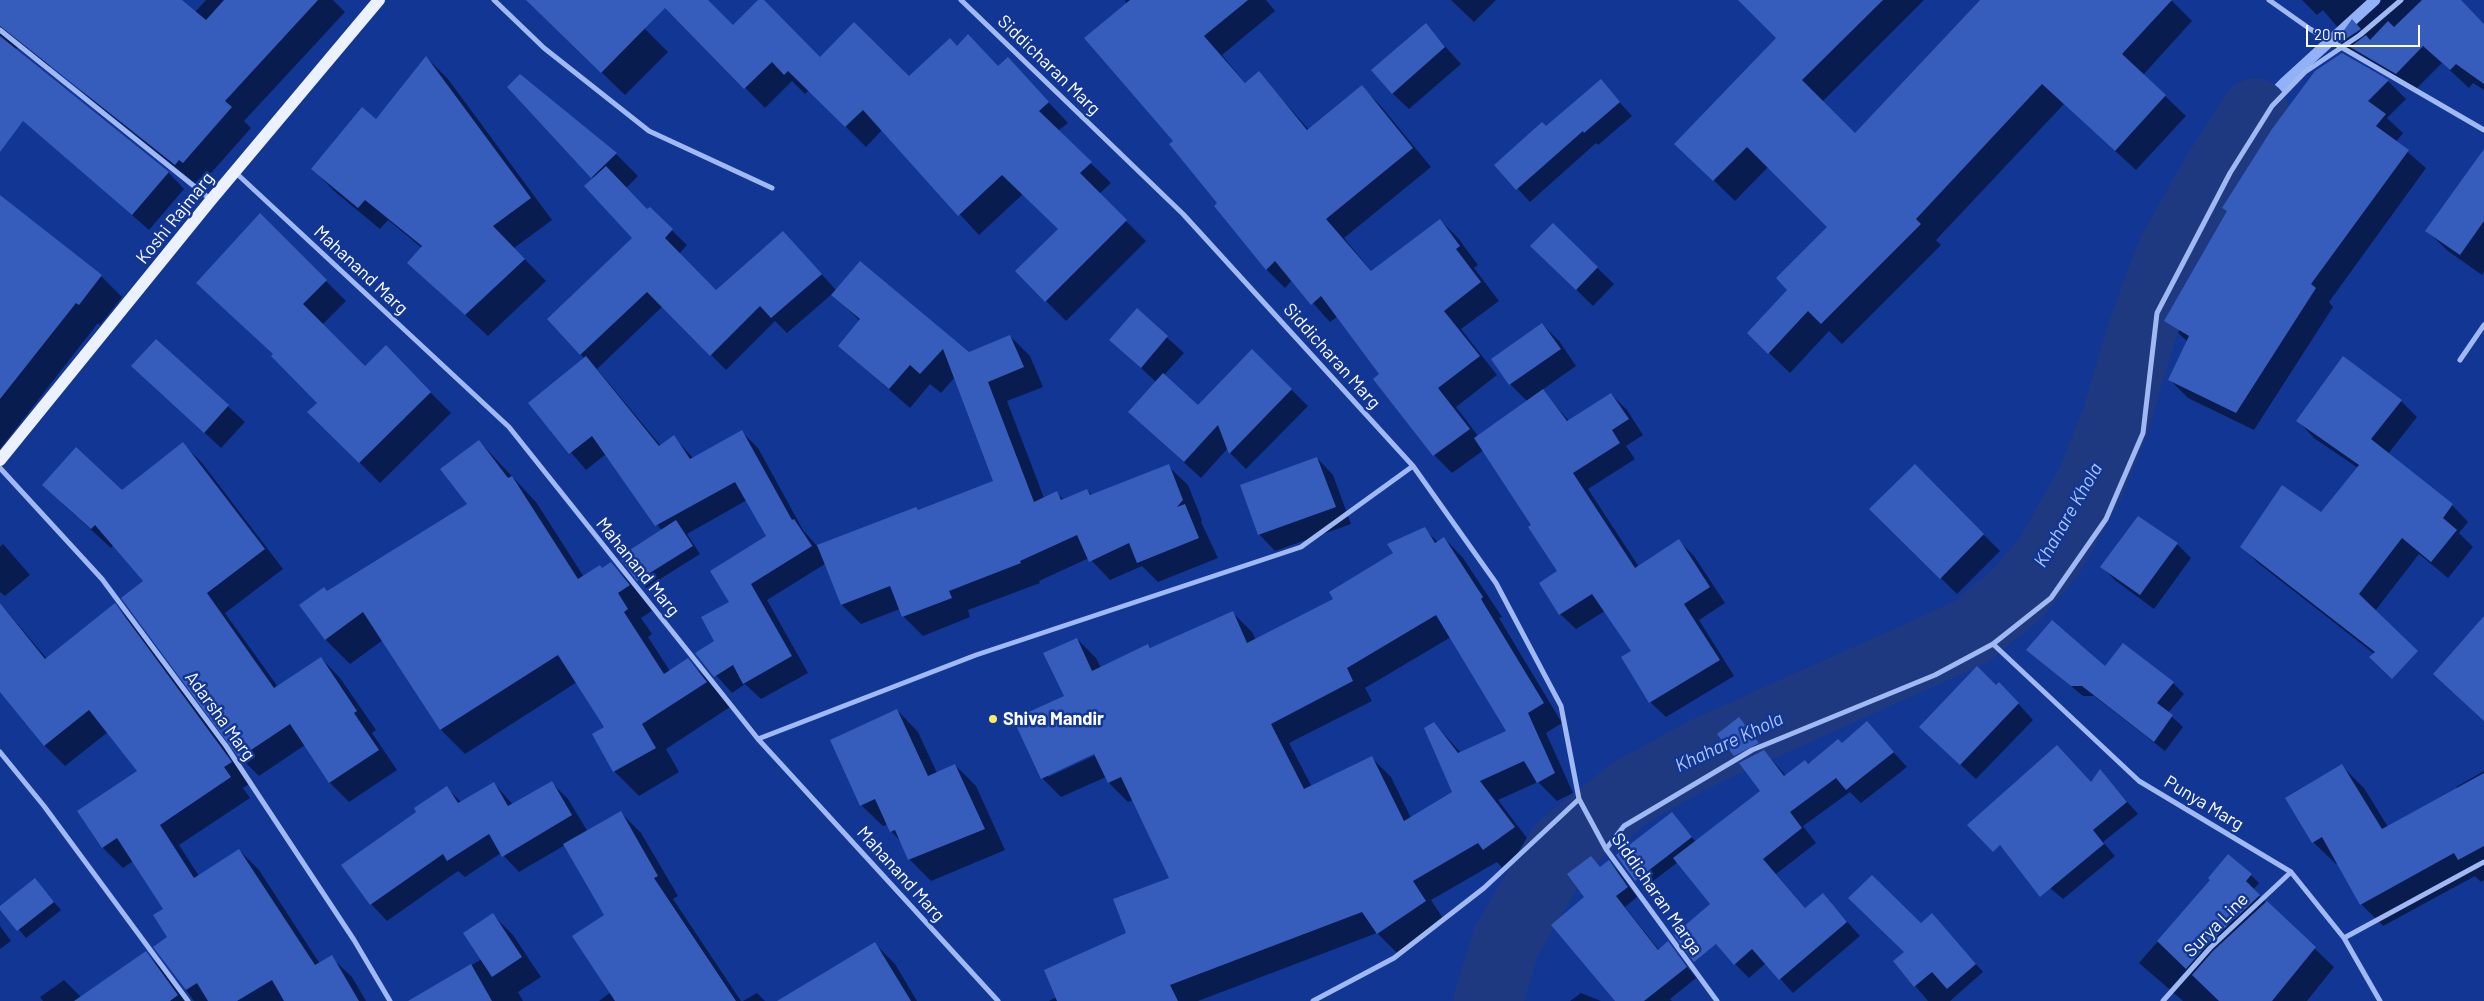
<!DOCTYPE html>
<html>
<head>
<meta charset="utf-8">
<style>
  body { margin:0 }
  #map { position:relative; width:2484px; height:1001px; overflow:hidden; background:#123694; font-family:Barlow,sans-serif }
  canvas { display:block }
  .scale { position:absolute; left:2306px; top:25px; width:114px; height:22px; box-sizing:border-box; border:2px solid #fff; border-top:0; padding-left:6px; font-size:15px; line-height:18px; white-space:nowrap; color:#fff; -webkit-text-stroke:4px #123694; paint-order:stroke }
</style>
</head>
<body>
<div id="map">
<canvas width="2484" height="1001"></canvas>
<div class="scale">20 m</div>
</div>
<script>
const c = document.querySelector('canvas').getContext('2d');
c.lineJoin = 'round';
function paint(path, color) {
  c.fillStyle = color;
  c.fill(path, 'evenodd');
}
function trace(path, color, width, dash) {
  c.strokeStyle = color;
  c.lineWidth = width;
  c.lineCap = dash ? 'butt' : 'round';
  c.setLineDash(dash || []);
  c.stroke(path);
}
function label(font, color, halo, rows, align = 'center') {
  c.font = font + ' Barlow,sans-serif';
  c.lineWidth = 5;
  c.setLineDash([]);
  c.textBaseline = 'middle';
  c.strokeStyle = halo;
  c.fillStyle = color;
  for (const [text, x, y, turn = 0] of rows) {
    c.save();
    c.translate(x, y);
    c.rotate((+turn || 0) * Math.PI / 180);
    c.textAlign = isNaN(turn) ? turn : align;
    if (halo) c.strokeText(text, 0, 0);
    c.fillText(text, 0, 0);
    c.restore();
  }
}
const shadow = new Path2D(`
  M0 0H100L49 67 25 47H17L0 120Z
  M135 0H180L195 12 206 0H333L345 12 244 121 251 128 203 182 199 179 195 183 88 97 68 78Z
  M527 0H616L668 52 625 95Z
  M659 0H706L733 27 760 0H763L820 59 909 78 957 47 999 67 1008 59 1068 123 1058 131 1111 183 1099 194 1146 241 1066 321 1017 272 1060 229 1023 194 979 235 882 130 866 147 809 90 805 94 792 81 765 108Z
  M1125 0H1266L1275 11 1222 55 1246 84 1259 73 1309 130 1362 87 1380 105 1431 167 1344 238 1372 272 1440 220 1458 238 1478 265 1474 268 1499 301 1461 329 1497 375 1456 407 1478 436 1527 401 1510 384 1542 324 1559 341 1576 366 1542 390 1569 421 1611 394 1627 410 1643 435 1626 446 1635 459 1588 489 1639 567 1679 541 1694 556 1725 603 1699 620 1734 676 1666 717 1650 702 1633 651 1605 611 1576 629 1560 614 1559 571 1533 526 1484 450 1452 473 1434 455 1375 379 1381 374 1338 316 1330 322 1292 280 1285 288 1267 270 1215 206 1219 203 1175 141Z
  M1451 0H1496L1474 22Z
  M1740 0H1924L1822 102 1855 134 1980 0H2171L2192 21 2143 75 2186 116 2136 170 2064 104 1936 240 1941 245 1842 344 1829 331 1790 373 1748 333 1789 290 1829 227 1768 167 1735 201 1697 164 1778 38Z
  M2302 0H2460L2484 24V90L2473 83 2469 88 2442 63 2414 91 2357 58 2339 40 2343 34 2323 10 2317 15Z
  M1426 25 1461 64 1409 109 1392 93Z
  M2342 54 2388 81 2406 99 2387 118 2403 133 2396 142 2426 168 2329 302 2333 307 2254 430 2188 398 2170 380 2188 342 2165 321 2228 212 2223 208Z
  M427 58 448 79 552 220 514 248 546 281 488 336 409 263 422 248 388 220 380 229 334 191 313 169 376 120Z
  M520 76 616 154 638 176 626 188 648 211 650 209 687 245 679 254 716 292 783 232 836 290 968 354 1010 336 1030 356 1043 387 1007 401 1044 498 1057 493 1064 500 1087 490 1092 495 1168 466 1188 485 1202 520 1201 522 1218 558 1158 582 1142 566 1110 580 1089 558 1039 581 1040 583 968 610 970 617 923 636 903 616 900 609 861 624 842 605 825 564 767 600 808 673 761 699 745 684 732 693 697 654 716 642 731 602 768 537 747 500 687 534 700 554 646 588 638 580 662 531 606 454 586 470 529 403 585 359 548 319 634 238 594 179 509 87ZM832 294 860 321 839 346 910 408 930 384 941 393 955 377 995 482 919 511 916 508 817 546 803 530 758 448 742 432 694 459 674 437 661 446 597 369 663 306 726 370 775 321 787 333Z
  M1600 81 1632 116 1598 145 1596 143 1530 202 1496 165 1546 127Z
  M29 124 168 172 184 189 149 230Z
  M2484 182V271L2482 275 2448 251 2427 231Z
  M0 197 101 276 122 297 100 325 98 323 0 449Z
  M260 215 346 301 322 325 365 368H406L451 413 380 483 309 412 319 403 274 355Z
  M1553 225 1614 284 1593 306 1532 246Z
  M1137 310 1184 353 1164 375 1198 406 1252 351 1308 406 1246 469 1230 453 1228 448 1201 478 1129 412 1156 382 1111 340Z
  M156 341 245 422 221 448 133 366Z
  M2401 401 2417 417 2388 454 2452 505 2468 522 2459 533 2473 547 2448 578 2419 554 2375 611 2382 660 2258 563 2242 547 2322 513 2358 468 2314 438 2298 421Z
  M479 441 536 502 584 577 611 564 636 588 653 610 641 618 652 634 648 637 670 671 688 660 712 684 730 707 666 749 679 772 639 796 614 771 593 735 606 728 577 682 465 754 441 730 383 640 350 664 326 640 327 592 468 504Z
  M183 444 202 463 283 569 225 613 278 687 321 658 340 678 376 730 372 733 397 770 349 802 330 783 305 745 259 776 240 757 145 581 114 545 111 548 63 504 122 491Z
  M1317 458 1333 475 1351 524 1275 551 1259 534Z
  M1915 466 2000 551 1957 594 1871 509Z
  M1424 529 1438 542 1444 538 1463 558 1502 617 1499 618 1562 723 1546 733 1573 793 1557 801 1538 782 1498 800 1533 846 1503 869 1497 862 1431 900 1445 921 1397 953 1377 933 1198 1001H1049L1057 997 1127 933 1171 878 1133 800 1128 802 1109 783 1106 777 1061 797 1042 778 1065 697 1077 639 1096 658 1101 668 1148 645 1151 648 1233 613 1252 632 1256 640 1335 600ZM1451 637 1508 732 1461 753 1434 723 1454 792 1411 818 1391 777 1372 758 1312 787 1289 743 1372 701 1365 688ZM1099 751 1100 753 1048 777V774Z
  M3 544 30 575 5 596 0 592V547Z
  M2177 544 2191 558 2154 609 2116 581 2102 567Z
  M0 603 47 659 115 605 135 625 251 783 243 788 250 798 179 845 199 876 239 850 259 870 320 964 331 957 352 977 366 1001H194L155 947 168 938 164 910 133 861 123 868 103 848 139 771 108 732 65 766 45 746 0 690Z
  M2028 650 2173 683 2184 694 2168 713 2183 727 2165 751 2094 696H2083Z
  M1996 687 2014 699 2033 720 1976 779 1936 742Z
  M897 710 918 732 937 773 955 765 976 786 1005 850 931 881 909 859 902 843 891 831 888 824 883 826 861 805Z
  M1867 723 1907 767 1861 803 1850 792 1803 826 1816 843 1776 874 1806 909 1823 895 1860 936 1793 993 1766 963 1749 978 1735 964 1697 917 1711 905 1678 862 1644 888 1617 855 1672 813 1696 842 1762 791 1764 751 1786 776 1842 744Z
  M2342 766 2364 788 2388 827 2458 789 2456 787 2484 771V880L2481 882 2475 876 2383 926 2361 904 2338 863 2336 864 2313 842Z
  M2100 771 2138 814 2103 842 2115 856 2063 899 1984 832 2092 783Z
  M494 783 513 805 552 783 568 799 588 832 621 813 641 833 678 896 673 899 741 1001H599L611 992 606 915 565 845 519 872 501 853 465 877 458 871 387 921 371 904 418 812 447 788 462 803Z
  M1590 857 1601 868 1609 862 1619 872 1637 897 1625 907 1659 950 1668 943 1696 978 1670 999 1672 1001H1617L1586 897Z
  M2251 875 2259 883 2253 890 2334 967 2307 1001H2183L2139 963 2211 880Z
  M35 880 61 910 26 938 0 907Z
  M493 915 513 935 541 977 518 992 523 1001H410L482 959Z
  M1940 923 1983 972 1950 1001H1928L1894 961 1905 952 1921 924Z
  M0 926 11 941 0 949Z
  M874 943 895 964 917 1001H780Z
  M146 953 166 973 186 1001H43L40 997 64 980 81 997Z
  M757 993 765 1001H743Z
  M1581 993 1601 1001H1570Z`);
const stream = new Path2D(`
  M2255 113 2284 83 2375 0`);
const river = new Path2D(`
  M1488 1001 1506 942 1562 846 1633 791 1704 752 1971 632 2018 593 2050 555 2091 482 2116 419 2141 334 2170 255 2212 180 2255 113`);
const building = new Path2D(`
  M0 0H182L206 20 224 0H318L225 101 232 107 183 163 179 160 175 165 0 26Z
  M526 0H708L733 25 758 0H764L820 57 854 22 909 76 950 38 957 46 968 34 998 66 1008 57 1049 102 1039 111 1092 162 1080 173 1127 220 1045 302 1015 271 1058 229 1002 175 958 216 863 110 845 127 788 71 784 75 772 62 744 89 665 8 601 73Z
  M1130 0H1248L1204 36 1245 83 1259 71 1307 130 1362 85 1413 148 1326 219 1371 271 1440 219 1460 246 1456 249 1481 282 1444 311 1480 356 1438 388 1470 429 1433 456 1373 379 1379 374 1321 296 1311 305 1275 261 1266 270 1214 206 1217 203 1169 144 1173 141 1084 38Z
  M1738 0H1883L1802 80 1855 133 1980 0H2172L2122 54 2166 95 2115 151 2042 84 1916 219 1921 224 1821 324 1808 311 1768 354 1747 333 1787 290 1776 278 1827 227 1747 147 1713 181 1674 144 1776 38Z
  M2422 0H2461L2484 24V84L2456 64 2450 70 2423 46 2396 74 2350 47 2366 35 2370 40 2388 21 2394 27Z
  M2352 19 2361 29 2341 42 2337 40Z
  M1426 23 1445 47 1392 94 1371 70Z
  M0 36 169 172 132 215 23 121 0 152Z
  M2342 53 2389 80 2368 101 2386 114 2376 126 2409 150 2311 284 2316 288 2236 413 2168 380 2189 336 2164 321 2227 211 2222 208 2272 129 2315 71Z
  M426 56 531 198 493 226 525 259 465 315 407 263 422 246 365 200 358 208 311 169 362 107 376 119Z
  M520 74 617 153 591 178 507 87Z
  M1601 79 1620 102 1584 133 1583 131 1516 190 1494 165 1542 122 1546 126Z
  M2484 149V221L2460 255 2425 231Z
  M606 166 647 209 650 207 673 229 665 238 716 290 783 231 822 274 771 318 760 306 710 356 647 292 580 355 547 319 632 238 584 186Z
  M0 195 102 275 79 305 76 303 0 399Z
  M260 213 327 280 303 304 365 366 386 345 431 392 359 463 307 412 317 403 271 356 273 354 196 283Z
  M1553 223 1598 267 1576 290 1530 246Z
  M860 261 969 352 1010 335 1024 367 988 382 1034 502 1057 491 1061 500 1087 489 1090 495 1169 464 1183 500 1177 507 1185 504 1199 538 1137 563 1129 543 1089 562 1077 535 1020 561 1021 563 949 591 952 598 902 617 890 586 841 605 817 545 916 507 918 510 993 481 943 349 920 374 910 365 889 389 838 346 860 319 831 295Z
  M1137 308 1168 336 1141 368 1109 340Z
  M1542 323 1561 349 1509 385 1491 359Z
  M156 339 229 405 204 433 131 366Z
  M1252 349 1292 389 1229 454 1218 425 1184 462 1128 412 1163 373 1198 405Z
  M586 356 659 446 674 435 690 459 742 430 792 520 794 519 812 546 751 584 792 656 743 684 733 665 714 677 695 653 714 641 701 617 729 602 710 571 766 536 735 482 655 526 592 436 569 454 528 403Z
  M2343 356 2402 400 2371 439 2453 504 2443 518 2457 530 2431 562 2402 538 2359 594 2418 651 2392 679 2369 657 2375 652 2240 547 2282 485 2321 512 2359 465 2296 421Z
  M1543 389 1567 421 1611 393 1629 419 1612 430 1620 443 1573 473 1635 568 1679 539 1710 587 1684 604 1720 660 1649 703 1621 657 1631 651 1592 594 1559 615 1539 583 1557 571 1528 527 1531 525 1474 438Z
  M479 440 508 478 512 476 578 579 600 565 602 568 611 562 630 585 618 593 628 609 624 612 664 674 688 658 707 682 642 724 656 748 613 772 592 734 604 727 558 655 440 730 363 612 325 640 299 605 324 587 327 591 467 504 440 469Z
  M183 442 265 549 207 593 274 688 321 657 357 711 354 713 379 750 329 783 290 724 239 758 121 598 143 581 95 525 91 529 42 485 76 447 122 490Z
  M1317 457 1336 507 1258 535 1240 485Z
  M1915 464 1984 534 1940 579 1869 509Z
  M2138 516 2178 543 2140 595 2100 567Z
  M676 520 693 546 637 581 619 557Z
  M1425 527 1435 543 1444 537 1483 597 1481 599 1544 703 1528 713 1555 773 1537 783 1524 761 1480 781 1515 827 1483 850 1478 843 1413 881 1426 901 1377 934 1362 912 1170 985 1178 1001H1057L1044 970 1126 933 1113 899 1169 878 1121 777 1108 783 1094 754 1041 779 1013 719 1064 696 1043 653 1077 638 1092 671 1148 644 1150 648 1233 611 1247 643 1333 599 1329 592 1393 553 1387 544ZM1436 615 1506 731 1458 753 1434 722 1424 728 1452 792 1404 821 1372 756 1304 789 1271 724 1353 681 1347 668Z
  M0 603 45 659 115 603 232 762 224 767 231 777 160 825 194 878 239 849 315 965 332 955 359 1001H284L272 980 237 1001H208L197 983 186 990 153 947 167 937 153 915 163 909 117 838 102 848 77 811 137 771 89 710 44 746 0 692Z
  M2484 616V721L2433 674Z
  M2052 620 2105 666 2123 643 2174 682 2157 703 2173 715 2154 742 2082 686H2071L2026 650Z
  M1977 666 1996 685 1999 682 2019 703 1960 765 1919 727Z
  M897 709 928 776 955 764 985 829 908 860 895 830 890 832 875 799 860 806 830 740Z
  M1739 717 1759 743 1734 756 1717 734Z
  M1867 721 1894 752 1846 790 1836 778 1790 812 1802 828 1763 859 1805 908 1823 893 1847 922 1779 980 1752 949 1734 965 1716 944 1694 962 1674 935 1710 904 1673 858 1760 791 1739 763 1764 750 1784 776 1805 760 1808 764 1838 739 1842 743Z
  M2057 745 2091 782 2100 769 2127 802 2093 830 2104 844 2040 897 2000 845 1993 852 1967 825Z
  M2342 764 2382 829 2484 773V846L2458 860 2454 853 2360 905 2322 837 2312 843 2285 798Z
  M552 781 572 815 502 857 489 834 447 861 443 854 370 905 341 865 416 812 414 808 447 786 458 803 494 782 508 806Z
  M621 811 658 876 654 878 736 1001H615L572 936 604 915 563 844Z
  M1672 812 1692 837 1635 881 1616 855Z
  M2228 854 2252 874 2246 881 2260 895 2207 945 2186 969 2157 941 2210 880 2208 878Z
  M1591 856 1600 867 1609 860 1628 887 1616 896 1658 950 1668 941 1687 967 1644 1001H1615L1551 925 1584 897 1567 874Z
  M1872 875 1921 923 1932 913 1976 964 1947 989 1932 972 1914 987 1893 961 1904 952 1848 898Z
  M35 878 54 902 17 931 0 910V906Z
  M2267 901 2316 947 2272 1001H2219L2192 975 2213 951Z
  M493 913 522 957 492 977 463 933Z
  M875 942 911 1001H777Z
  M146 951 178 995 170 1001H74Z
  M471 964 492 1001H408Z`);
const minor = new Path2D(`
  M494 0 544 48 649 131 772 188
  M961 0 1183 214 1413 466 1496 583 1561 706 1579 799 1606 849 1717 1001
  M2269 0 2310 29 2484 130
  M0 30 210 199
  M235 172 509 427 758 739 998 1001
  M2460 360 2484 325
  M0 468 102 579 226 746 354 940 390 1001
  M1993 644 2139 781 2291 872 2344 938 2380 1001
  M758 739 976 655 1301 547 1413 466
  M0 752 44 806 188 1001
  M1606 849 1624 826 1752 750 1935 675 1993 644 2051 598 2106 519 2143 433 2157 313 2230 173 2272 106 2305 72 2360 35 2401 0
  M2344 938 2484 862
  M1313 1001 1394 958 1484 888 1579 799
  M2163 1001 2210 948 2291 872`);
const primary = new Path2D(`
  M0 460 211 200 379 0`);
const markers = [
  [993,719,5,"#ffeb62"]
];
const streetNames = [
  ["Siddicharan Marg",1049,65,44],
  ["Koshi Rajmarg",175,218,-51],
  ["Mahanand Marg",361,270,43],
  ["Siddicharan Marg",1332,356,48],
  ["Mahanand Marg",638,567,51],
  ["Adarsha Marg",220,716,54],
  ["Punya Marg",2204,803,31],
  ["Mahanand Marg",901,874,48],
  ["Siddicharan Marga",1657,894,55],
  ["Surya Line",2216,925,-45]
];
const poiNames = [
  ["Shiva Mandir",1003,719]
];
const waterNames = [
  ["Khahare Khola",2068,515,-60],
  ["Khahare Khola",1729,742,-25]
];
paint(shadow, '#0007');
trace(stream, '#93b1f6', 11);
trace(river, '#1e3980', 69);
paint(building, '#365cbc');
trace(minor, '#a1b9f3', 5);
trace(primary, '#ecf1ff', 12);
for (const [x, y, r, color] of markers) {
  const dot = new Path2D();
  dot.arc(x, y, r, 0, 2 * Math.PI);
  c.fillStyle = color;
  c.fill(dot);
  trace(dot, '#123694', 2);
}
label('18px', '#fff', '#123694', streetNames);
label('bold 18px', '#fff', '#123694', poiNames, 'left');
label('italic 19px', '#adc4f9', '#123694', waterNames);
</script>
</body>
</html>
